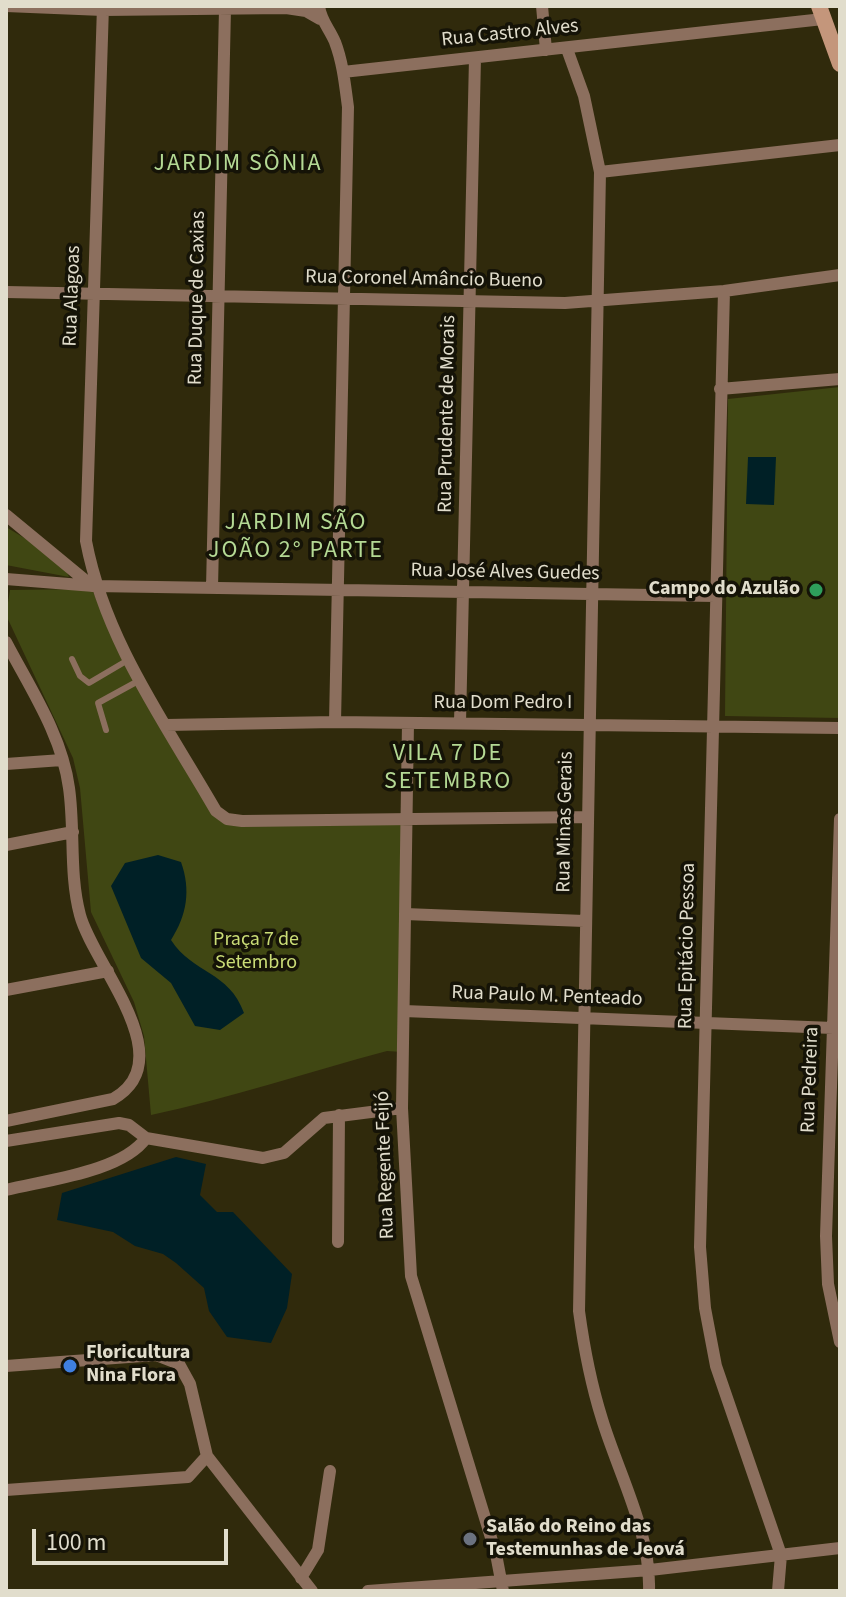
<!DOCTYPE html>
<html>
<head>
<meta charset="utf-8">
<style>
  body { margin:0 }
  #map { position:relative; width:846px; height:1597px; overflow:hidden; background:#302a0c; font-family:"Source Sans 3",sans-serif }
  canvas { display:block }
  .frame { position:absolute; inset:0; border:8px solid #e1ddcc; pointer-events:none }
  .scale { position:absolute; left:32px; top:1529px; width:196px; height:36px; box-sizing:border-box; border:4px solid #e1ddcc; border-top:0; padding-left:10px; font-size:24px; line-height:28px; white-space:nowrap; color:#e1ddcc; -webkit-text-stroke:6px #151307; paint-order:stroke }
</style>
</head>
<body>
<div id="map">
<canvas width="846" height="1597"></canvas>
<div class="frame"></div>
<div class="scale">100 m</div>
</div>
<script>
const c = document.querySelector('canvas').getContext('2d');
c.lineJoin = 'round';
function paint(path, color) {
  c.fillStyle = color;
  c.fill(path, 'evenodd');
}
function trace(path, color, width, dash) {
  c.strokeStyle = color;
  c.lineWidth = width;
  c.lineCap = dash ? 'butt' : 'round';
  c.setLineDash(dash || []);
  c.stroke(path);
}
function label(font, color, halo, rows, align = 'center') {
  c.font = font + ' "Source Sans 3",sans-serif';
  c.lineWidth = 7;
  c.setLineDash([]);
  c.textBaseline = 'middle';
  c.strokeStyle = halo;
  c.fillStyle = color;
  for (const [text, x, y, turn = 0] of rows) {
    c.save();
    c.translate(x, y);
    c.rotate((+turn || 0) * Math.PI / 180);
    c.textAlign = isNaN(turn) ? turn : align;
    if (halo) c.strokeText(text, 0, 0);
    c.fillText(text, 0, 0);
    c.restore();
  }
}
const green = new Path2D(`
  M840 387V718L725 716 728 399Z
  M6 527 61 560 69 577 6 565Z
  M92 589 112 637 209 807 242 824 404 825 402 1052 387 1051C308 1072 231 1098 151 1115L144 1036 134 1002 91 912 80 788 73 758 6 615 10 590Z`);
const water = new Path2D(`
  M748 457H776L774 505 746 504Z
  M158 855 181 862C191 890 187 915 171 940 193 974 229 971 244 1013L220 1030 195 1026 171 983 141 958 111 886 125 863Z
  M176 1157 206 1164 200 1195 217 1212H233L292 1274 287 1308 271 1343 227 1337 209 1311 204 1288 176 1263 163 1254 135 1246 113 1232 57 1220 62 1193Z`);
const lane = new Path2D(`
  M72 659 80 676 89 683 128 660
  M106 730 98 703 140 680`);
const street = new Path2D(`
  M6 6 103 10 286 8 306 11 320 19
  M103 6 86 541C105 641 166 724 216 811L227 819 242 821 586 817
  M319 6C321 21 329 28 335 42 343 63 345 85 348 107L335 722
  M542 6 546 50
  M567 49 584 96 600 172 579 1311C584 1348 591 1384 602 1419 619 1475 651 1532 649 1591
  M343 72 823 19
  M600 172 840 145
  M724 291 700 1247 705 1308 716 1366 781 1555 778 1591
  M6 292 565 303 724 291 840 275
  M720 389 840 379
  M6 515 92 586
  M6 579 94 586 715 596
  M212 588 225 9
  M6 642C30 688 62 735 69 788 75 830 69 874 80 915 93 965 183 1059 113 1099L6 1121
  M408 723 402 1108 411 1276 496 1554 503 1591
  M460 723 475 58
  M166 725 335 722 840 728
  M6 764 62 760
  M840 819 826 1236 828 1284 840 1342
  M6 845 73 832
  M405 914 584 921
  M6 990 108 971
  M404 1011 833 1028
  M6 1141 119 1123 129 1125 146 1138 263 1158 284 1153 324 1118 402 1108
  M6 1190C46 1180 122 1172 146 1138
  M338 1242 339 1115
  M6 1366 156 1355 179 1364 190 1384 207 1456 312 1591
  M6 1490 188 1477 207 1456
  M301 1578 318 1550 330 1471
  M368 1591 650 1570 840 1548`);
const secondary = new Path2D(`
  M819 6 840 64`);
const markers = [
  [816,590,8,"#2e9e5b"],
  [70,1366,8,"#3f7fe0"],
  [470,1539,8,"#6b7280"]
];
const streetNames = [
  ["Rua Castro Alves",510,34,-6],
  ["Rua Coronel Amâncio Bueno",424,280,1],
  ["Rua Alagoas",73,296,-88],
  ["Rua Duque de Caxias",198,298,-89],
  ["Rua Prudente de Morais",448,414,-89],
  ["Rua José Alves Guedes",505,573,1],
  ["Rua Dom Pedro I",503,704],
  ["Rua Minas Gerais",566,822,-89],
  ["Rua Epitácio Pessoa",688,946,-89],
  ["Rua Paulo M. Penteado",547,997,2],
  ["Rua Pedreira",811,1080,-88],
  ["Rua Regente Feijó",386,1165,-92]
];
const poiNames = [
  ["Campo do Azulão",800,590,"right"],
  ["Floricultura",86,1354],
  ["Nina Flora",86,1377],
  ["Salão do Reino das",486,1528],
  ["Testemunhas de Jeová",486,1551]
];
const parkNames = [
  ["Praça 7 de",256,941],
  ["Setembro",256,964]
];
const quarterNames = [
  ["JARDIM SÔNIA",238,165],
  ["JARDIM SÃO",296,524],
  ["JOÃO 2° PARTE",296,552],
  ["VILA 7 DE",448,755],
  ["SETEMBRO",448,783]
];
paint(green, '#404713');
paint(water, '#002026');
trace(lane, '#8c6f5e', 6);
trace(street, '#8c6f5e', 12);
trace(secondary, '#c4967b', 16);
for (const [x, y, r, color] of markers) {
  const dot = new Path2D();
  dot.arc(x, y, r, 0, 2 * Math.PI);
  c.fillStyle = color;
  c.fill(dot);
  trace(dot, '#151307', 3);
}
label('20px', '#e1ddcc', '#151307', streetNames);
label('bold 20px', '#e1ddcc', '#151307', poiNames, 'left');
label('20px', '#cadc76', '#151307', parkNames);
c.letterSpacing = '2px';
label('24px', '#b4d994', '#151307', quarterNames);
c.letterSpacing = '0px';
</script>
</body>
</html>
